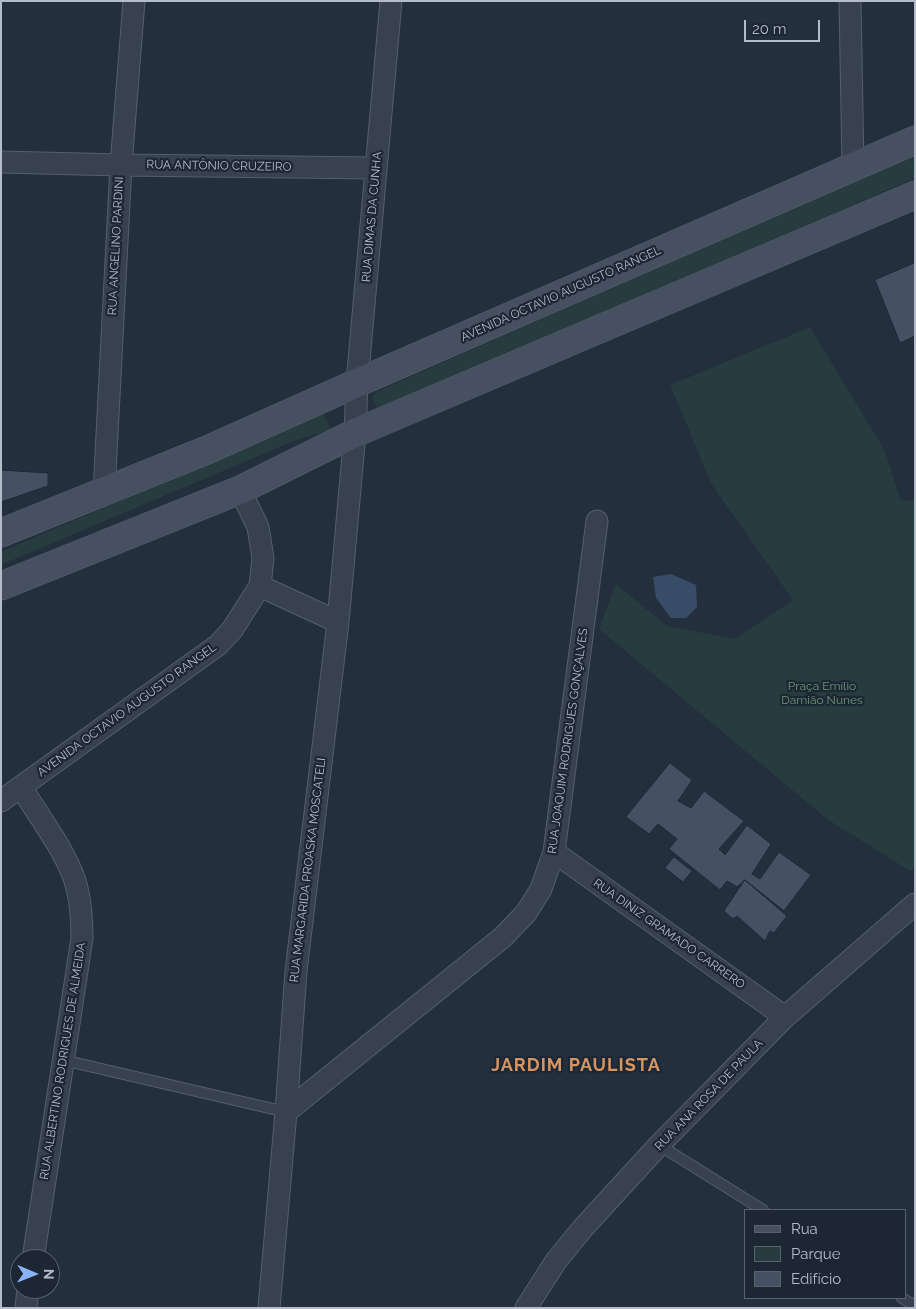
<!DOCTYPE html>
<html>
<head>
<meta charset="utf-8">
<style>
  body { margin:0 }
  #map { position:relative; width:916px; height:1309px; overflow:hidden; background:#242f3e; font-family:Raleway,sans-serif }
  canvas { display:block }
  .frame { position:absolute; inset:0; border:2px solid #b4bcc9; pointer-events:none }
  .legend { position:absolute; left:744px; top:1209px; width:162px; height:90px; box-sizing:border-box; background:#1d2633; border:1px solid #59626f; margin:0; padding:6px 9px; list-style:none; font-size:15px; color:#b4bcc9 }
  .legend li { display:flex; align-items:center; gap:10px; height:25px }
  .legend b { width:25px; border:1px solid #59626f }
  .north { position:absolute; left:10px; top:1249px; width:50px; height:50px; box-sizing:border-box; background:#1d2633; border:1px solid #59626f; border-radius:50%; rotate:91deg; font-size:14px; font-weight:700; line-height:20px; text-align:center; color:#b4bcc9 }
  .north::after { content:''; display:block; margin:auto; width:18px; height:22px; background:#8ab4f8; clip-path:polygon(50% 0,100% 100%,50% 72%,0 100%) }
  .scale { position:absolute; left:744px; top:20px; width:76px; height:22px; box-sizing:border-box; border:2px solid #b4bcc9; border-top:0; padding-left:6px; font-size:15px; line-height:18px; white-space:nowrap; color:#b4bcc9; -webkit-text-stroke:4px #1d2633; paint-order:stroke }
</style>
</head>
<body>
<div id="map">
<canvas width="916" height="1309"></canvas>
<div class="frame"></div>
<ul class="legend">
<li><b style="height:6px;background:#465061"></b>Rua</li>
<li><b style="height:14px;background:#263c3f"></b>Parque</li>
<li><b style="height:14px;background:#455162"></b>Edifício</li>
</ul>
<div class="north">N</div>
<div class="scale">20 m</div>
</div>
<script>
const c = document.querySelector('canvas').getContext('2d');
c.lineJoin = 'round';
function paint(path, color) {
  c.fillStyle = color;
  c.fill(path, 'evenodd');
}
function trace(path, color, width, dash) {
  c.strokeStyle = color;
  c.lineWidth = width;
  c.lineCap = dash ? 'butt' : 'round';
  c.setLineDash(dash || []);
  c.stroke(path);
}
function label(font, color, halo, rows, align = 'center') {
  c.font = font + ' Raleway,sans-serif';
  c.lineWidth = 4.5;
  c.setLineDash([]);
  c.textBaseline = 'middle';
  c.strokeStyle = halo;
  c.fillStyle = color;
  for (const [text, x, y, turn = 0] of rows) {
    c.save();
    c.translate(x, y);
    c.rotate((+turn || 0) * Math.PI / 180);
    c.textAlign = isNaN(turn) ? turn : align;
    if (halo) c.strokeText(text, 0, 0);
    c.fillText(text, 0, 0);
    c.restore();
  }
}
const green = new Path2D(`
  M915 154V178L384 409 376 407 372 397 376 392Z
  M810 327 885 451 901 501 915 500V868L910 871 827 819 599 629 616 584 667 626 735 639 793 600 712 485 670 385Z
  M323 413 331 430 296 440 1 565V552Z`);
const water = new Path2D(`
  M671 574 696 585 697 607 686 618H671L656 598 653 577Z`);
const building = new Path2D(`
  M915 263V336L900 343 875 280Z
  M1 470 48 473V486L1 502Z
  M670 763 692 780 678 801 691 808 704 791 744 821 719 849 725 855 747 825 771 844 752 874 760 879 779 852 811 875 784 911 745 880 737 887 727 881 720 890 669 849 677 839 658 824 649 834 626 817Z
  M674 857 692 871 683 882 665 868Z
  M745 880 787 916 774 933 770 931 765 941 737 916 733 919 724 911Z`);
const lane = new Path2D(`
  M63 1060 286 1112
  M659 1145 763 1210
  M902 1298 915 1306`);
const street = new Path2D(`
  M850 1 853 166
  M1 162 121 165 376 168
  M104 492 121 165 134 1
  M260 586 338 622
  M21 787C38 815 70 857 77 888 81 904 82 921 82 938L33 1259
  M1 801 218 645 232 630 260 586 263 558 258 527 240 490
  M554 852 785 1017
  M286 1112 503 937 526 913 541 889 554 852 597 521
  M26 1308 28 1289
  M269 1308 286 1112 296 971 338 622 355 433 357 383 391 1
  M526 1308 556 1261 583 1228 659 1145 785 1017 915 904`);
const secondary = new Path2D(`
  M1 533 207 450 357 383 915 140
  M1 586 240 490 355 433 915 195`);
const streetNames = [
  ["RUA ANTÔNIO CRUZEIRO",219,166,1],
  ["RUA DIMAS DA CUNHA",372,217,-85],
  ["RUA ANGELINO PARDINI",116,246,-87],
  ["AVENIDA OCTAVIO AUGUSTO RANGEL",561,294,-24],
  ["AVENIDA OCTAVIO AUGUSTO RANGEL",127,710,-36],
  ["RUA JOAQUIM RODRIGUES GONÇALVES",568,741,-82],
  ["RUA MARGARIDA PROASKA MOSCATELI",308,870,-83],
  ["RUA DINIZ GRAMADO CARRERO",669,934,35],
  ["RUA ALBERTINO RODRIGUES DE ALMEIDA",63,1061,-81],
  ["RUA ANA ROSA DE PAULA",709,1095,-46]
];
const parkNames = [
  ["Praça Emílio",822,686],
  ["Damião Nunes",822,700]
];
const districtNames = [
  ["JARDIM PAULISTA",576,1066]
];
paint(green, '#263c3f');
paint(water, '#394c67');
paint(building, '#455162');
trace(building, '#1f2835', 1);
trace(lane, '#565f6c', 12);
trace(street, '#565f6c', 23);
trace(secondary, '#565f6c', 29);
trace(lane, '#38414e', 10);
trace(street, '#38414e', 21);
trace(secondary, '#465061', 28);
label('12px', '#b4bcc9', '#1d2633', streetNames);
label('12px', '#6b9a76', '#1d2633', parkNames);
c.letterSpacing = '1px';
label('bold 18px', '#d59563', '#1d2633', districtNames);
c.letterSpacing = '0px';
</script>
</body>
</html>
